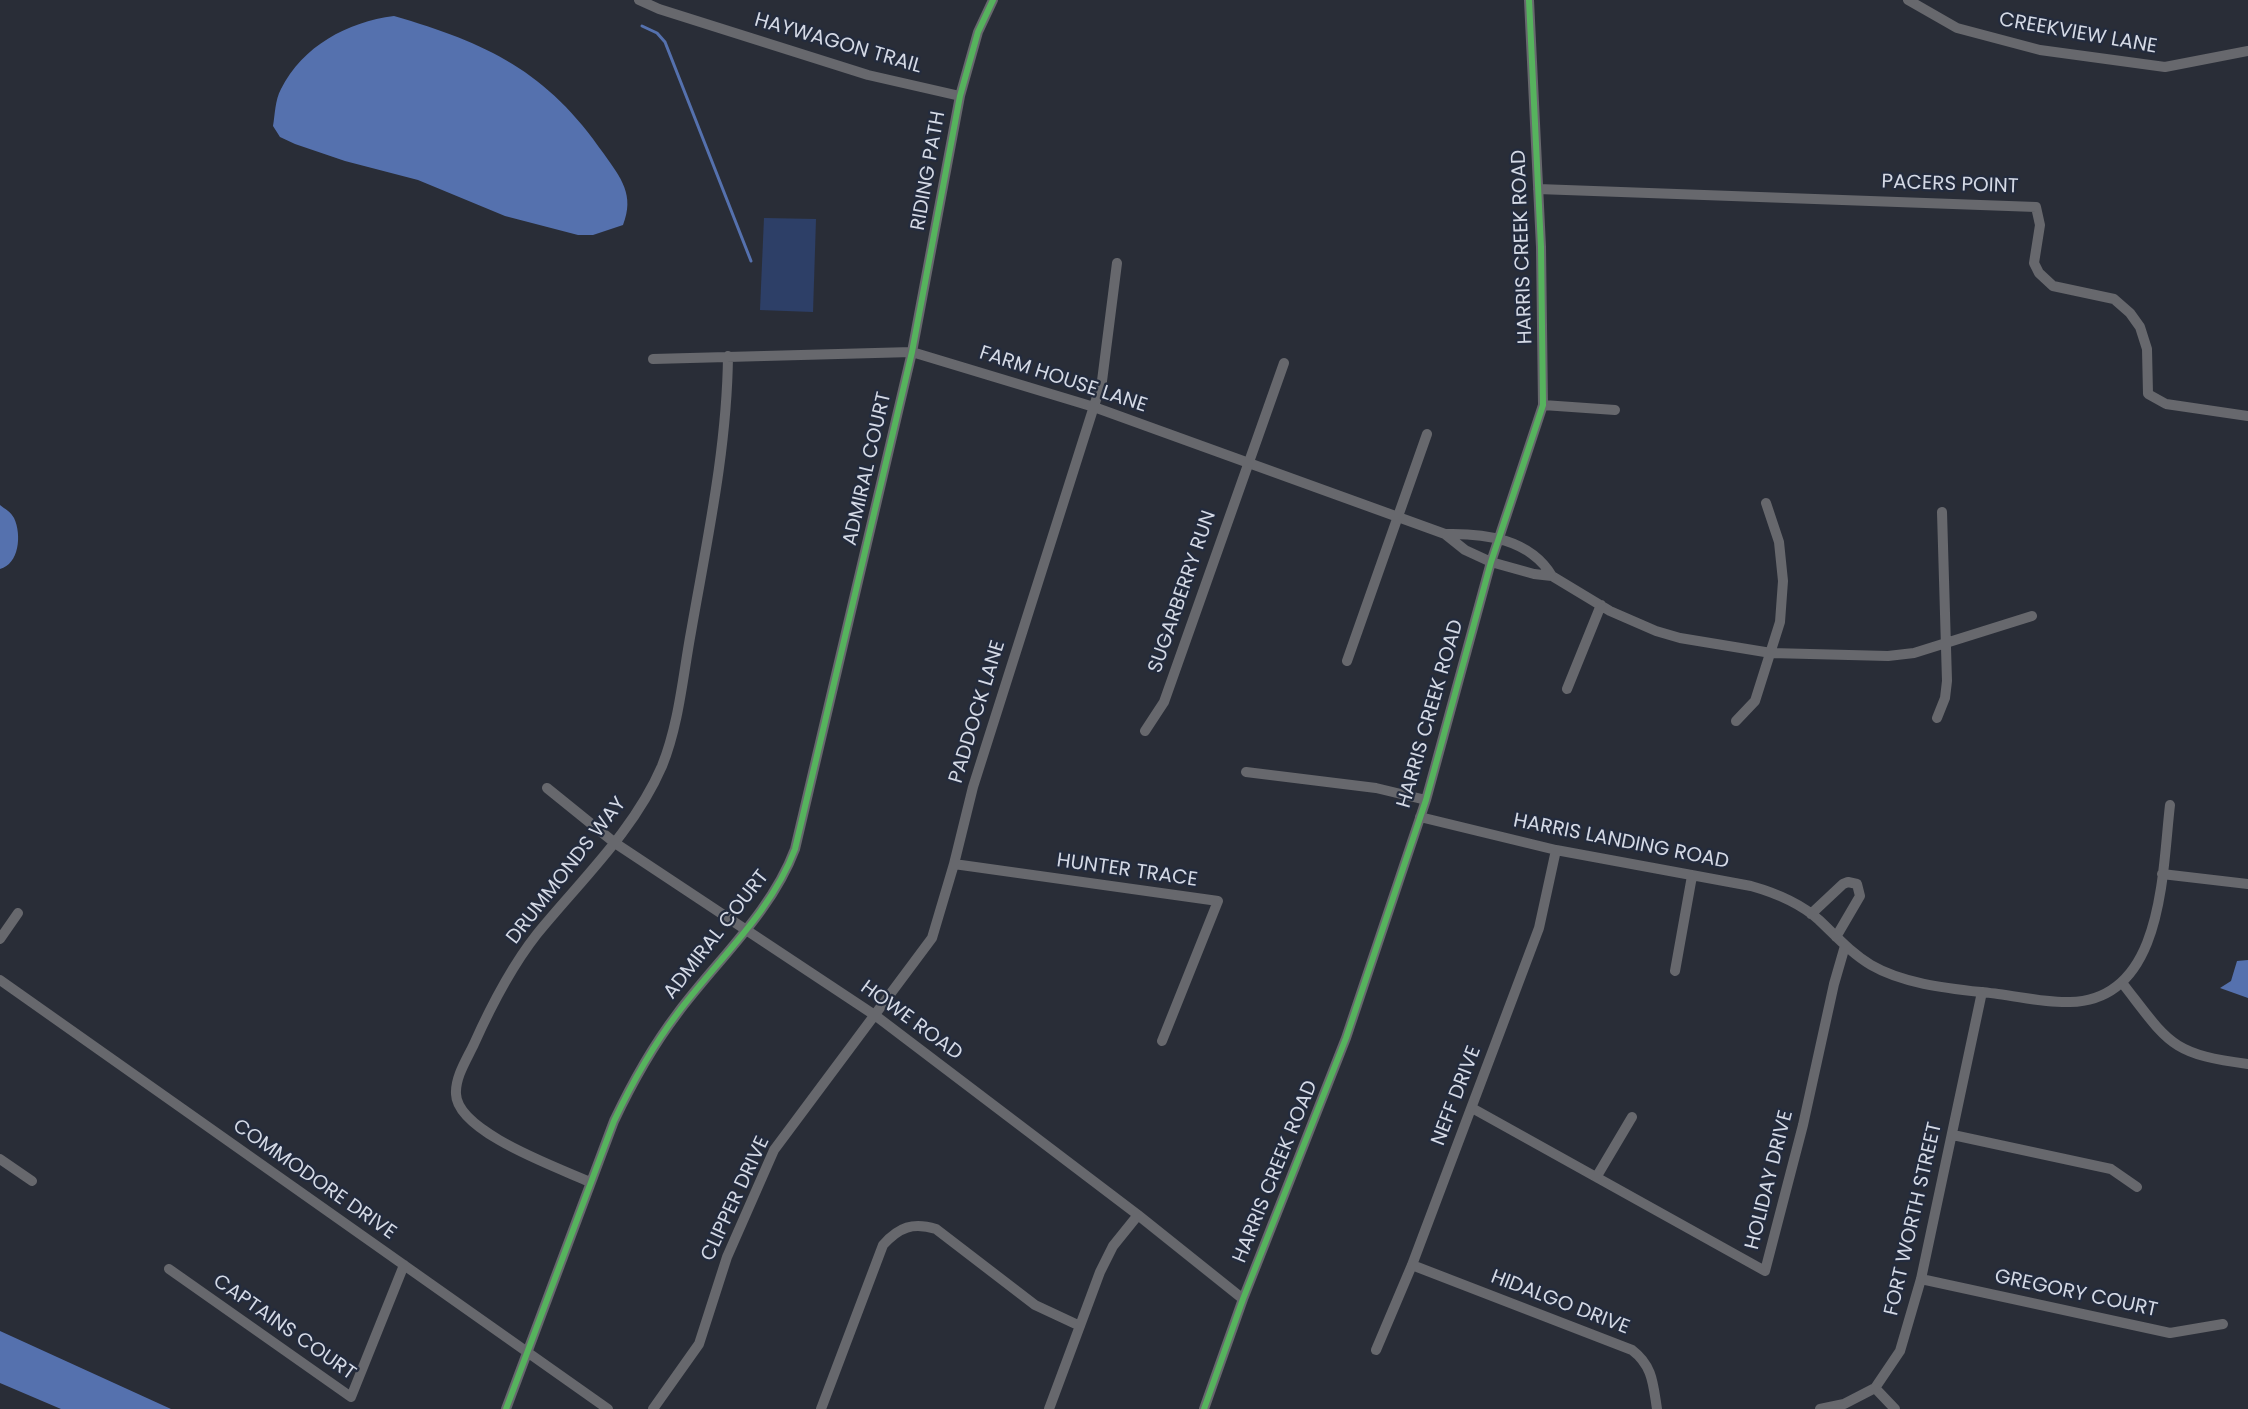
<!DOCTYPE html>
<html>
<head>
<meta charset="utf-8">
<style>
  body { margin:0 }
  canvas { display:block; background:#292d37 }
</style>
</head>
<body>
<canvas width="2248" height="1409"></canvas>
<script>
const c = document.querySelector('canvas').getContext('2d');
c.lineJoin = 'round';
function paint(path, color) {
  c.fillStyle = color;
  c.fill(path, 'evenodd');
}
function trace(path, color, width, dash) {
  c.strokeStyle = color;
  c.lineWidth = width;
  c.lineCap = dash ? 'butt' : 'round';
  c.setLineDash(dash || []);
  c.stroke(path);
}
function label(font, color, halo, rows, align = 'center') {
  c.font = font + ' Poppins,sans-serif';
  c.lineWidth = 4.5;
  c.setLineDash([]);
  c.textBaseline = 'middle';
  c.strokeStyle = halo;
  c.fillStyle = color;
  for (const [text, x, y, turn = 0] of rows) {
    c.save();
    c.translate(x, y);
    c.rotate((+turn || 0) * Math.PI / 180);
    c.textAlign = isNaN(turn) ? turn : align;
    if (halo) c.strokeText(text, 0, 0);
    c.fillText(text, 0, 0);
    c.restore();
  }
}
const green = new Path2D(`
  M764 218 816 219 813 312 760 310Z`);
const water = new Path2D(`
  M394 16C487 43 547 71 604 154 621 178 635 195 623 225L593 235H578L505 216 418 180 345 161 295 144 280 137 273 126C275 114 275 100 281 89 303 46 347 22 394 16Z
  M0 505C5 509 11 512 14 518 22 535 19 564 0 569Z
  M2248 960V998L2220 988 2231 981 2237 961Z
  M0 1331 171 1409H61L0 1383Z`);
const stream = new Path2D(`
  M642 26 657 33 665 42 751 261`);
const minor = new Path2D(`
  M639 0 659 9 868 75 960 96
  M1908 0 1957 28 2040 50 2165 67 2248 51
  M1538 189 2036 207 2040 225 2034 263 2039 273 2053 286 2114 299 2130 313 2140 327 2147 349 2148 394 2166 404 2248 416
  M653 359 912 352 1094 407 1445 534 1465 550 1491 562 1534 574 1552 576 1610 611 1656 631 1680 638 1771 653 1888 656 1914 653 2032 616
  M1543 405 1615 410
  M1445 534C1485 533 1530 539 1552 576
  M1347 661 1427 434
  M1567 689 1601 605
  M1937 718 1945 698 1947 681 1942 512
  M1736 721 1755 701 1780 622 1783 581 1779 542 1766 503
  M1145 731 1164 702 1284 363
  M1246 772 1376 788 1426 800
  M547 788 615 843 876 1016 1138 1215 1243 1299
  M1420 817 1556 850 1751 886C1776 893 1800 903 1819 920 1836 936 1851 953 1871 965 1907 986 1957 989 1998 994 2022 997 2047 1003 2070 1002 2164 1000 2162 872 2170 805
  M954 864 1218 901 1162 1041
  M2162 874 2248 884
  M1811 914 1843 884 1848 882 1857 884 1860 896 1836 937
  M0 939 18 913
  M1675 971 1692 876
  M0 980 608 1409
  M2123 984C2169 1043 2170 1054 2248 1064
  M1472 1108 1765 1271 1803 1125 1834 984 1845 946
  M1953 1135 2111 1169 2137 1187
  M0 1159 32 1181
  M1597 1176 1632 1117
  M590 1182C559 1168 457 1132 456 1094 455 1077 467 1059 474 1044 491 1006 511 967 537 934 581 880 634 831 662 766 679 724 683 675 691 632 707 540 727 449 728 356
  M1412 1265 1632 1350C1653 1366 1653 1384 1657 1409
  M169 1269 351 1397 404 1265
  M1921 1279 2170 1333 2223 1324
  M1376 1350 1412 1265 1539 928 1556 850
  M1875 1388 1895 1409
  M506 1409 614 1121C632 1083 652 1047 677 1014 717 960 771 913 795 849L912 352 960 96 978 32 993 0
  M653 1409 699 1344 727 1257 774 1150 932 938 954 864 973 787 1102 381 1117 263
  M821 1409 883 1245C899 1227 913 1222 936 1229L1035 1305 1080 1326
  M1049 1409 1100 1272 1113 1246 1138 1215
  M1204 1409 1243 1299 1346 1038 1426 800 1491 562 1543 405 1541 247 1529 0
  M1820 1409 1844 1404 1875 1388 1900 1351 1921 1279 1982 992`);
const cycleway = new Path2D(`
  M506 1409 614 1121C632 1083 652 1047 677 1014 717 960 771 913 795 849L912 352 960 96 978 32 993 0
  M1204 1409 1243 1299 1346 1038 1426 800 1491 562 1543 405 1541 247 1529 0`);
const streetNames = [
  ["CREEKVIEW LANE",2078,34,10],
  ["HAYWAGON TRAIL",838,44,16],
  ["RIDING PATH",929,171,-80],
  ["PACERS POINT",1950,185,2],
  ["HARRIS CREEK ROAD",1523,247,-92],
  ["FARM HOUSE LANE",1063,380,18],
  ["ADMIRAL COURT",868,469,-77],
  ["SUGARBERRY RUN",1183,592,-71],
  ["PADDOCK LANE",978,712,-73],
  ["HARRIS CREEK ROAD",1431,714,-74],
  ["HARRIS LANDING ROAD",1621,842,11],
  ["DRUMMONDS WAY",567,871,-52],
  ["HUNTER TRACE",1127,871,8],
  ["ADMIRAL COURT",717,935,-52],
  ["HOWE ROAD",911,1021,36],
  ["NEFF DRIVE",1457,1096,-69],
  ["HARRIS CREEK ROAD",1276,1172,-68],
  ["COMMODORE DRIVE",314,1180,35],
  ["HOLIDAY DRIVE",1770,1180,-76],
  ["CLIPPER DRIVE",736,1199,-65],
  ["FORT WORTH STREET",1914,1219,-77],
  ["GREGORY COURT",2076,1294,12],
  ["HIDALGO DRIVE",1560,1303,21],
  ["CAPTAINS COURT",284,1328,35]
];
paint(green, '#2d3f67');
paint(water, '#5571ae');
trace(stream, '#5571ae', 3);
trace(minor, '#67686d', 10);
trace(cycleway, '#56b35d', 6);
label('20px', '#d4d9e5', '#232b3d', streetNames);
</script>
</body>
</html>
